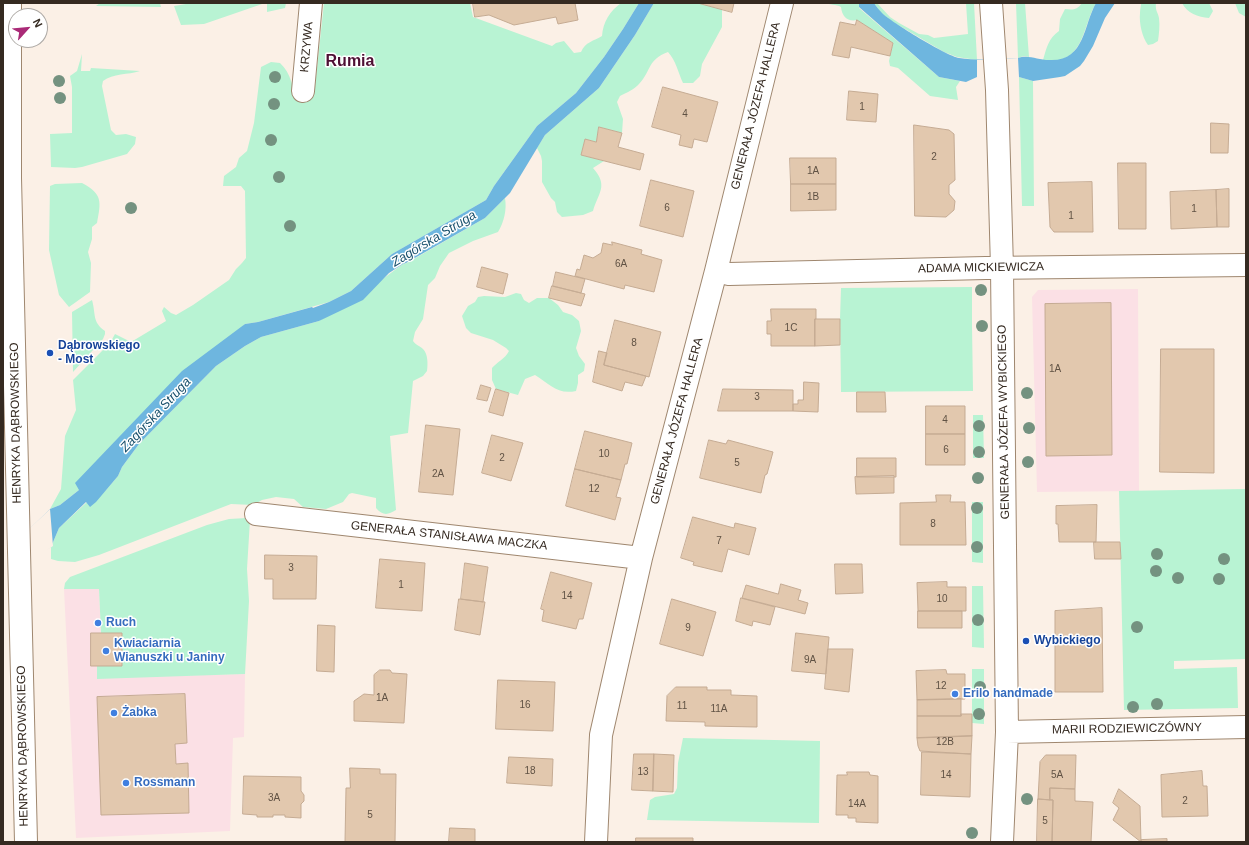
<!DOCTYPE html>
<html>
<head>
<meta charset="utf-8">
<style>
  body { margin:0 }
  #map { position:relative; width:1249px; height:845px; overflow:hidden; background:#fbf0e6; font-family:Helvetica,sans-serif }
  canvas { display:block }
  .frame { position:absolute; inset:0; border:4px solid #352a21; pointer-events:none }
  .north { position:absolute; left:8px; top:8px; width:40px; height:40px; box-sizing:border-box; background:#fff; border:1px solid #aeaaa6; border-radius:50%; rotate:63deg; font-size:11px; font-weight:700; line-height:16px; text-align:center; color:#352a21 }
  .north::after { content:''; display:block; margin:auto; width:14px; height:18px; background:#aa2a77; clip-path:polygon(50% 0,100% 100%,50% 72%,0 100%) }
</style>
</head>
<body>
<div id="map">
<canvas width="1249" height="845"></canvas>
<div class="frame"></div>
<div class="north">N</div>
</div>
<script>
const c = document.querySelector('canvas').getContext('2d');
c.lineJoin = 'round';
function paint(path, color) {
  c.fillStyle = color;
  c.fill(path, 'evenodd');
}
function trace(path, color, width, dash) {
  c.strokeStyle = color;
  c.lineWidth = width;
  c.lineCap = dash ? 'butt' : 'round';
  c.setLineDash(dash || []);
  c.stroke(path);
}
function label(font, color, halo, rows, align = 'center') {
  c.font = font + ' Helvetica,sans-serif';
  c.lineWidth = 3;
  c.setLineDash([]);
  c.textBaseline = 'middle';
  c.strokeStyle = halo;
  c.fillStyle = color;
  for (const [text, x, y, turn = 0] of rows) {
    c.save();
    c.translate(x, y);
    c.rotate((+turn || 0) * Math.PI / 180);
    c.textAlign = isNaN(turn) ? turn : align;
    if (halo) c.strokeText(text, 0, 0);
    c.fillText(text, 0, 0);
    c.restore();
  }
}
const commercial = new Path2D(`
  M1138 289 1139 491 1037 492 1032 297 1038 290Z
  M64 589H99L101 633H122L123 677 245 674 244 737 233 738 230 831 76 838Z`);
const green = new Path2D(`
  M100 3H160L161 7 96 6Z
  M186 3H265L204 24 181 25 174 6 186 4Z
  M267 3H286L285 8 267 12Z
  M324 3H470L473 17 552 46 556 43 564 41 574 53 581 52C585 42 594 41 602 36 603 22 610 11 621 3H639L623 29 604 57 576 93 537 126 494 186 486 200 392 254 351 291 329 302 258 322 245 324 79 490 60 505 50 509 61 489 65 436 76 410 73 380 110 343 115 334 131 342 166 321 162 311 164 307 171 313 176 315 193 305 229 280 236 269 242 263 246 258 245 191 241 186H223L224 176 236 167 239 158 247 151 254 123 261 67 271 62 280 63C292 74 291 87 299 100 306 103 309 101 314 96Z
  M654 3H698L722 9V27L702 64 700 76 693 83H683C678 72 676 61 668 52 647 60 652 70 639 84 635 89 626 93 620 96L617 102 623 119 622 133 599 127 596 142 585 139 581 155 604 161 593 168C609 186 598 193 593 211L583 215 562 217 557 212 555 202 551 198 542 182V161L541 156 537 148 545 135 599 88 635 35Z
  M824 3H859V8L939 77 960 81 956 87 958 100 930 96 898 68 890 66 889 61 893 43 857 20C848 22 842 17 841 7 836 4 830 5 824 3Z
  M874 3H877L890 17 899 23 919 34 928 35 934 38 968 34 966 3H974L977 60 957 57 944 52 893 22 881 13Z
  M1016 3H1025L1029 57 1024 56 1018 58Z
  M1082 3H1096C1082 27 1084 67 1043 60 1047 47 1048 39 1059 31L1060 19 1065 9C1073 10 1077 10 1082 3Z
  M1141 3H1156C1155 11 1158 12 1159 18 1160 26 1159 33 1158 41L1153 44 1148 45C1142 37 1139 23 1140 13 1140 9 1141 7 1141 3Z
  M1182 3H1209L1213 11 1209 18C1198 17 1187 13 1182 3Z
  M1235 3H1246V17L1239 13Z
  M82 54 81 71H90L91 68 140 71C128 75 113 73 103 81L102 86 111 130 116 135 126 134 136 137 135 144 127 154 82 167 75 168 51 167 50 134 72 133V87L70 76 77 71Z
  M1019 77 1033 81 1034 206H1022Z
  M82 183C103 194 101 202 97 223L92 227V239L88 252 91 263 90 292 69 307 59 295 49 250 50 186 55 184Z
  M505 198C507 210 504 222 498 232L473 241 449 253 440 266 435 278 428 285 423 319 415 332 413 341C418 347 419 345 423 349 428 354 428 364 427 371L423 376 413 381 408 433 390 436 396 510C388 515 383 516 376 508V498L352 493 349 494 343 502 326 509 303 507 294 499 276 497 262 500 253 505 231 504 99 555 75 562 58 561 51 559V547L59 528 87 502 106 490 118 476 122 467 139 444 216 366 245 346 261 337 319 321 380 281 403 264 407 263 485 218Z
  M972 287V325L973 391 841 392 840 319 841 288Z
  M516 293 521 294 524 300 529 303 537 298H549L558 305 563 312 572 315 579 321 581 331 576 348 579 356 585 364 584 371 578 375V383L576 391C557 395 550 384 535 375L525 379 518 395 496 389 492 380V368C497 362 505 359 509 351L506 348 493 340 471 333 466 328 462 316 468 306 475 302 478 297 484 296 505 297Z
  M92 300C96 314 92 322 105 331V334L103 339 73 372 72 312Z
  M973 415H983L984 458H973Z
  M1246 489V659L1174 661V669L1237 667 1238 708 1124 710 1119 491Z
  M972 502H983V563L972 562Z
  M247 518 250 520 247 569 249 601 245 674 97 679V666H122V633H101L99 589H64L65 583 70 577 207 525 229 519Z
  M972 586H983L984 648 972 647Z
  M972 669H984V724L972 723Z
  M683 738 820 741 819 823 647 820 650 800 655 797 674 794 677 788 678 763Z`);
const water = new Path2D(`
  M639 3H654L635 35 599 88 545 135 510 193 485 218 406 263 403 264 389 273 363 300 319 321 261 337 245 346 216 366 139 444 122 467 118 476 96 502 90 507 86 502 59 528 51 547 3 576 15 550V543L50 509 60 505 79 490 75 483 182 371 245 324 258 322 312 307 313 308 329 302 351 291 392 254 486 200 494 186 537 126 576 93 604 57 623 29Z
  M859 3H874C876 6 879 10 882 13 891 22 947 56 959 58 979 61 998 59 1018 58 1028 54 1038 60 1049 60 1085 62 1083 26 1096 3H1115L1105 18 1093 46 1084 61 1080 66 1065 76 1060 77 1033 81 1019 77H977L966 82 939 77 859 7Z`);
const pier = new Path2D(`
  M1018 58 1019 77H977V60Z
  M50 509 53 546 32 561 3 578V555L13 549V544Z`);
const building = new Path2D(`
  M473 3H575L578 20 558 24 556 17 514 25 489 15 475 17Z
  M698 3H734L732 12Z
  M857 20 893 43 890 56 851 47 849 58 832 55 840 22 855 25Z
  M663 87 718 102 707 142 694 139 692 148 679 145 681 135 652 127Z
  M849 91 878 94 876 122 847 120Z
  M1211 123 1229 124 1228 153H1211Z
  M914 125 949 130 954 134 955 180 949 185V194L955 201 954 210 946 217 915 216Z
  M599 127 622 133 618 147 644 154 640 170 581 155 585 139 596 142Z
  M790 158H836V184H791Z
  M1118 163H1146V229H1119Z
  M651 180 694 191 683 237 640 226Z
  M1092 182 1093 232H1054L1050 227 1048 183Z
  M791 184H836V210L791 211Z
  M1229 189V227H1217L1216 190Z
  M1216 190 1217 227 1171 229 1170 192Z
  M612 242 642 250 641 254 662 260 654 292 625 285 624 289 575 276 577 269 580 270 584 255 593 258 601 253 603 243 612 245Z
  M482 267 508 274 503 294 477 287Z
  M556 272 585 279 581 293 553 286Z
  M552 286 585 294 581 306 549 298Z
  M1111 303 1112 455 1046 456 1045 304Z
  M771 309H816V319H815V346H771V334H767V321H771Z
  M815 319H840V345L815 346Z
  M615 320 661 332 649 377 604 365Z
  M1161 349H1214V473L1160 472Z
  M599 351 607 353 604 365 646 376 642 386 625 382 622 391 593 382Z
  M804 382 819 383 818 412 793 411V404H798V400H803Z
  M481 385 491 388 487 401 477 399Z
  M496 389 509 393 503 416 489 412Z
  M723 389 793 390V411H718Z
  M857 392H885L886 412H857Z
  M926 406H965V434H926Z
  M426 425 460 429 453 495 419 492Z
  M585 431 632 443 627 464H625L621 480 575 469Z
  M926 434H965V465H926Z
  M492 435 523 443 511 481 482 473Z
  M709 440 726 444 728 440 773 452 767 474 765 475 761 493 700 478Z
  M857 458H896V477H857Z
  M575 469 621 480 616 497 621 498 615 520 566 506Z
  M894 476V493L856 494 855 477Z
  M936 495H951L950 502H965L966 545H900V503L936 502Z
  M1097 505 1096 542H1059L1058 524H1056V506Z
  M693 517 734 528 735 523 756 528 749 555 728 549 722 572 693 565 694 562 681 558Z
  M1094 542H1120L1121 559H1095Z
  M265 555 317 556 316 599H273V579H265Z
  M380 559 425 563 422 611 376 608Z
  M465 563 488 567 483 602 461 599Z
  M835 564H862L863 593 836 594Z
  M551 572 592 583 583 619H579L576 629 542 621 544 610 541 609Z
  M947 582V587H966V611H918L917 583Z
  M781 584 801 590 798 600 808 603 805 614 742 598 746 585 778 594Z
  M741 598 775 607 770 625 753 621 752 626 736 621Z
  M459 599 485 602 480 635 455 630Z
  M672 599 716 612 703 656 660 644Z
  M1102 608 1103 692H1055V611Z
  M918 611H962V628H918Z
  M318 625 335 626 334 672 317 671Z
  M91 633H122V666H91Z
  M796 633 829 637 826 674 792 671Z
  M828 649H853L849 692 825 689Z
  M380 670H390L392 673 407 674 404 723 354 721V701L364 694 374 695V675Z
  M946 670 947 674H965V699L917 700 916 671Z
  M498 680 555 682 553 731 496 729Z
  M676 687H707V690H731V695L757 696V727L705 726V722L666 721 667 696Z
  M185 694 187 743 175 744 176 764 188 763 189 813 101 815 97 697Z
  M961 699V716H917V700Z
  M961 714H972V736L917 738V716H961Z
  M972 736 971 754 920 751 918 746 917 738Z
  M922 752 971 754 970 797 921 795Z
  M634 754H654L653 791 632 790Z
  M654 754 674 755 673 792 653 791Z
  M1046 755H1076L1075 789 1050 788V800L1038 799 1040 762Z
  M509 757 553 759 552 786 507 783Z
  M350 768 380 769V774H396L395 842H345L346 788H350Z
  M1202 771 1203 786H1207L1208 816 1162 817 1161 775Z
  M847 772H869L870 775 878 776V823L856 822V818H848V815H836L837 775H847Z
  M244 776 301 777V791L304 795V801L301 804V818L285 817V815H273V817H257V815L243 814Z
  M1050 788 1075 789V801L1093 802 1091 842H1052L1053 800H1050Z
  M1119 789 1140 806 1141 842 1113 820 1119 808 1113 803Z
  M1038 799 1053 800 1052 842H1037Z
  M450 828 475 829V842H449Z
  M636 838H693V842H636Z
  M1167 839V842H1141V840Z`);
const minor = new Path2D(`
  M10 3V178L26 842
  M991 3 997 90 1002 268 1007 732 1002 842
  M303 91 311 3
  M716 271 729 274 986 268 1246 265
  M256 514 641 558
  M1007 732 1246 727
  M596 842 601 735 641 558 716 271 782 3`);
const trees = [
  [275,77],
  [59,81],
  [60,98],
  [274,104],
  [271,140],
  [279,177],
  [131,208],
  [290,226],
  [981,290],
  [982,326],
  [1027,393],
  [979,426],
  [1029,428],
  [979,452],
  [1028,462],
  [978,478],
  [977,508],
  [977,547],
  [1157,554],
  [1224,559],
  [1156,571],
  [1178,578],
  [1219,579],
  [978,620],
  [1137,627],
  [980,687],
  [1157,704],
  [1133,707],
  [979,714],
  [1027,799],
  [972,833]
];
const markers = [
  [50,353,4,"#1a4fb4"],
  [98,623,4,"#3f7fe0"],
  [1026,641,4,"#1a4fb4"],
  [106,651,4,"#3f7fe0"],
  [955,694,4,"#3f7fe0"],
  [114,713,4,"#3f7fe0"],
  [126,783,4,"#3f7fe0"]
];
const numberNames = [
  ["1",862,107],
  ["4",685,114],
  ["2",934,157],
  ["1A",813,171],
  ["1B",813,197],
  ["6",667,208],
  ["1",1194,209],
  ["1",1071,216],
  ["6A",621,264],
  ["1C",791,328],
  ["8",634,343],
  ["1A",1055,369],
  ["3",757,397],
  ["4",945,420],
  ["6",946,450],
  ["10",604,454],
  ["2",502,458],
  ["5",737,463],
  ["2A",438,474],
  ["12",594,489],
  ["8",933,524],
  ["7",719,541],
  ["3",291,568],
  ["1",401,585],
  ["14",567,596],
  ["10",942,599],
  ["9",688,628],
  ["9A",810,660],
  ["12",941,686],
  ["1A",382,698],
  ["16",525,705],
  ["11",682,706],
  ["11A",719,709],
  ["12B",945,742],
  ["18",530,771],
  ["13",643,772],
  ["14",946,775],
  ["5A",1057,775],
  ["3A",274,798],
  ["2",1185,801],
  ["14A",857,804],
  ["5",370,815],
  ["5",1045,821]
];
const streetNames = [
  ["KRZYWA",307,47,-85],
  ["GENERAŁA JÓZEFA HALLERA",756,106,-76],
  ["ADAMA MICKIEWICZA",981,268,-1],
  ["GENERAŁA JÓZEFA HALLERA",677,421,-75],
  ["GENERAŁA JÓZEFA WYBICKIEGO",1004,422,-91],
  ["HENRYKA DĄBROWSKIEGO",16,423,-91],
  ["GENERAŁA STANISŁAWA MACZKA",449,536,6],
  ["MARII RODZIEWICZÓWNY",1127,729,-1],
  ["HENRYKA DĄBROWSKIEGO",23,746,-91]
];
const transitNames = [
  ["Dąbrowskiego",58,346],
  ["- Most",58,360],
  ["Wybickiego",1034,641]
];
const shopNames = [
  ["Ruch",106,623],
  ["Kwiaciarnia",114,644],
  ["Wianuszki u Janiny",114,658],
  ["Erilo handmade",963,694],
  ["Żabka",122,713],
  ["Rossmann",134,783]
];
const waterNames = [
  ["Zagórska Struga",434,239,-31],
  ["Zagórska Struga",156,415,-47]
];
const districtNames = [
  ["Rumia",350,62]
];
paint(commercial, '#fbe0e5');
paint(green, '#b8f3d3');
paint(water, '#6eb6df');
paint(pier, '#fbf0e6');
paint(building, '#e2c8ae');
trace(building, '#c5ab93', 1);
trace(minor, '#9f876f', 24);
trace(minor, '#fff', 22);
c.fillStyle = '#749280';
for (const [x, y] of trees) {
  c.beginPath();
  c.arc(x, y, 6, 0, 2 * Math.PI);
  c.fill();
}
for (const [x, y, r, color] of markers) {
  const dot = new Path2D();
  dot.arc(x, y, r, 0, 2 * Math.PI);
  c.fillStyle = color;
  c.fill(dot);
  trace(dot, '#fff', 1.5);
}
label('10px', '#605244', null, numberNames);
label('12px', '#352a21', '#fff', streetNames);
label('bold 12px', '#164399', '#fff', transitNames, 'left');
label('bold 12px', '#366cbe', '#fff', shopNames, 'left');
label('italic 13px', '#19516d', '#fff', waterNames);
label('bold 16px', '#4e1034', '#fff', districtNames);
</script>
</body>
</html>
